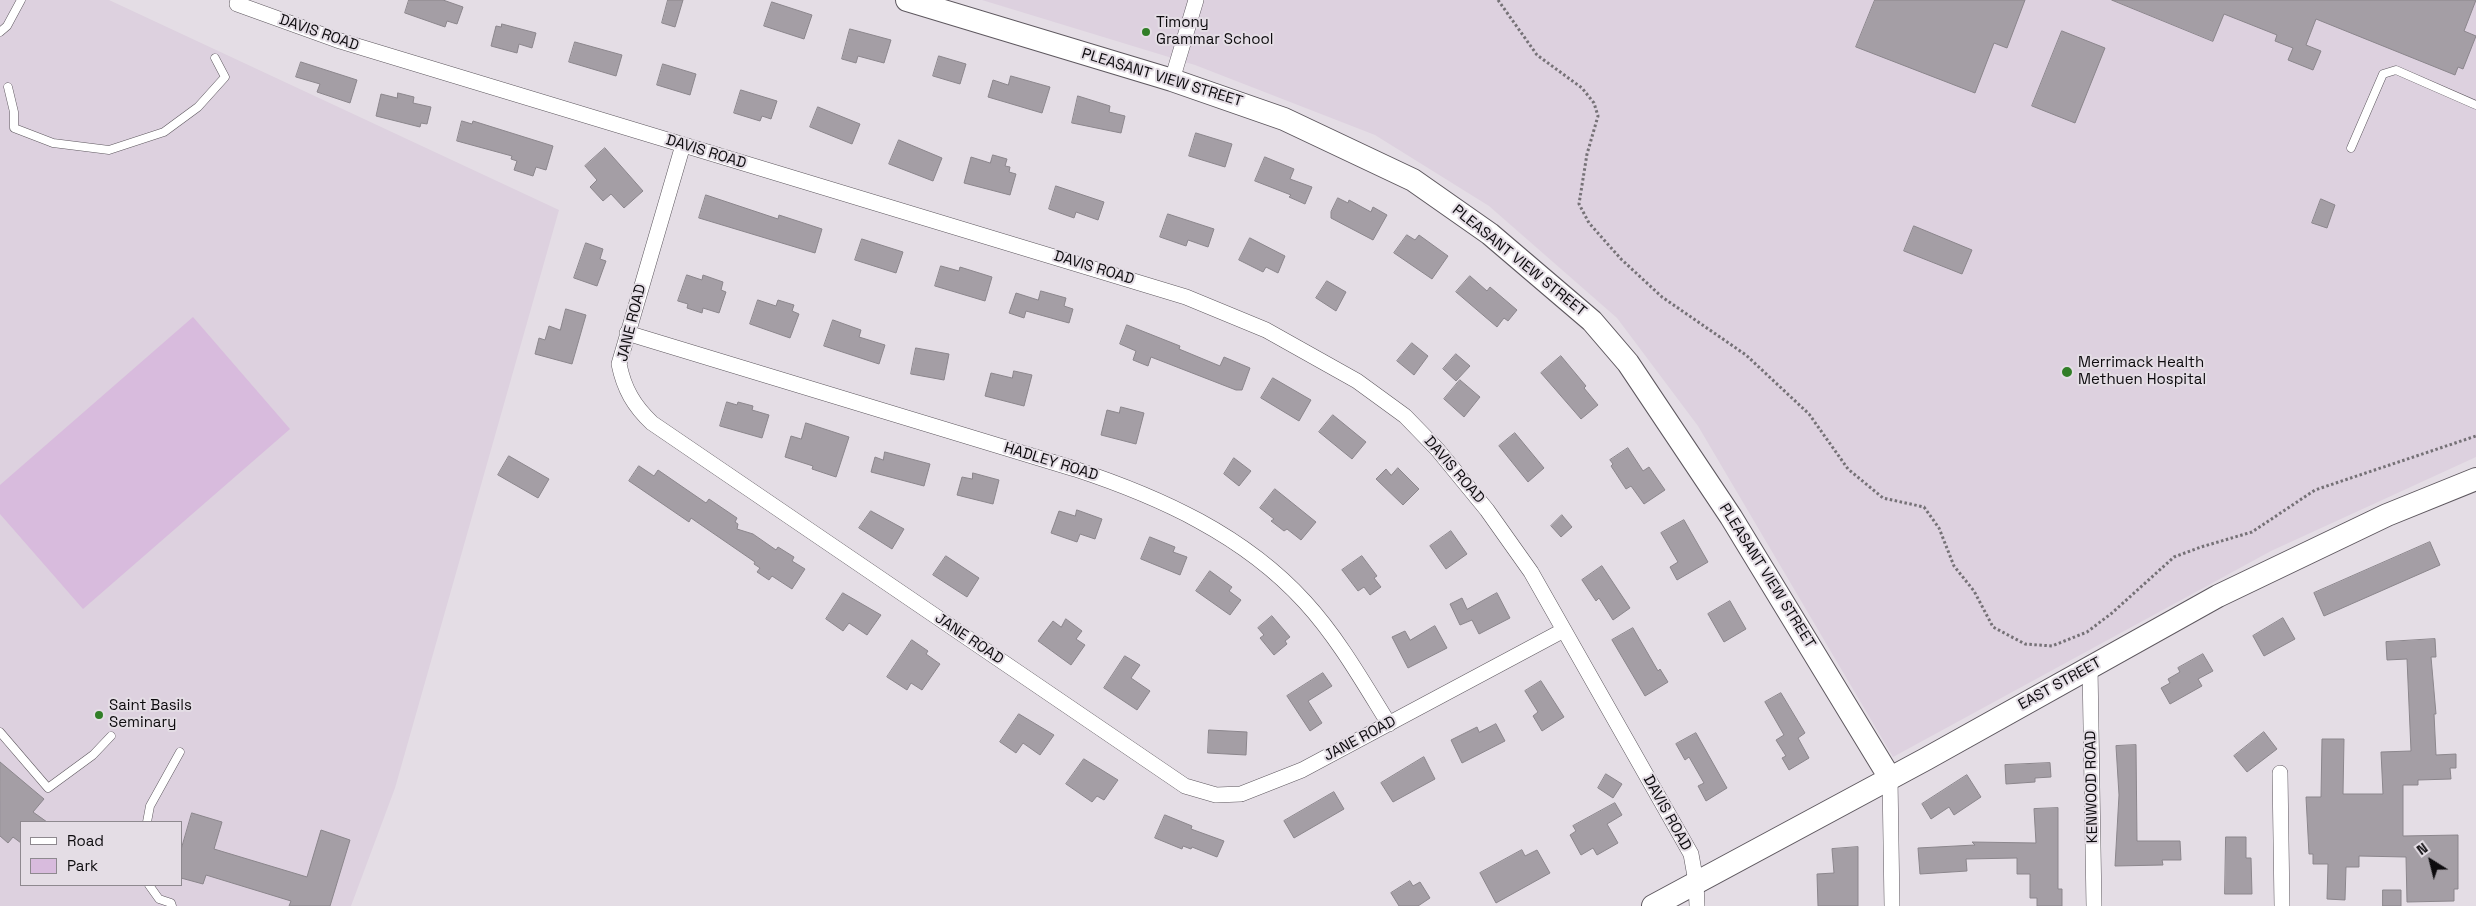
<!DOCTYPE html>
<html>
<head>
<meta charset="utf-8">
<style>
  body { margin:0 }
  #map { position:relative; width:2476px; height:906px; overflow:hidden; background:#e4dde5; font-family:"Space Grotesk",sans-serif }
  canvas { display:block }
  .legend { position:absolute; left:20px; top:821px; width:162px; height:65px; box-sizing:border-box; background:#e4dde5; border:1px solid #8e898f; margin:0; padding:6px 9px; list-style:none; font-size:15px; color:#0d0b0e }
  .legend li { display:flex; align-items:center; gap:10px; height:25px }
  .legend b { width:25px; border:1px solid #8e898f }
  .north { position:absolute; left:2406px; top:836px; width:50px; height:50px; -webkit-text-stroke:4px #e4dde5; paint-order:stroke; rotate:324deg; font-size:14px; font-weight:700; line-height:20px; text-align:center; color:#0d0b0e }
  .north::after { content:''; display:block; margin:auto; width:18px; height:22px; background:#0d0b0e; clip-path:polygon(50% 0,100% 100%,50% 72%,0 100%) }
</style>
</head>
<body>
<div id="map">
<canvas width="2476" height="906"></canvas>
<ul class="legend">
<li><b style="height:6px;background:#fff"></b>Road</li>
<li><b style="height:14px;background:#d8bbdd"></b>Park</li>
</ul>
<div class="north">N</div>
</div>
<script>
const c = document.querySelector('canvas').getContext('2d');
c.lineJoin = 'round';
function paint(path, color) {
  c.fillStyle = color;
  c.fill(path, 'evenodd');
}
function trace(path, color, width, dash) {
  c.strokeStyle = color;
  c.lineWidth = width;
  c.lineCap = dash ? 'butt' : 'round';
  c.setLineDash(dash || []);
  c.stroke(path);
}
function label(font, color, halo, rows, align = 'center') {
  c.font = font + ' "Space Grotesk",sans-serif';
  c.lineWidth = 4;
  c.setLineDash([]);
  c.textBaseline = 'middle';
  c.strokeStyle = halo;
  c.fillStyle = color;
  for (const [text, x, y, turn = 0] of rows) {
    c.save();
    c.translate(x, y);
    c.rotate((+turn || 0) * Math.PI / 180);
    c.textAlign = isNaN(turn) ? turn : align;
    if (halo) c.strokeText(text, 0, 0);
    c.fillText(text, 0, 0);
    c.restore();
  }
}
const built = new Path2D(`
  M0 0H109L559 210 395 788 351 906H0ZM21 822H181V885H21Z
  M982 0H2476V457L2271 551 1893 757 1698 426 1617 318 1489 206 1375 135 1195 65Z`);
const green = new Path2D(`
  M193 317 290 429 83 609 0 514V485Z`);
const building = new Path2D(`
  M409 0H443L463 7 457 24 447 21 445 27 405 13Z
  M668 0H683L675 27 662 23Z
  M1875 0H2025L2007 48 1994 43 1975 93 1856 47Z
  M2112 0H2476L2464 31 2476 36 2463 69 2458 67 2455 75 2316 19 2306 45 2321 51 2313 70 2288 60 2293 48 2275 41 2277 35 2224 14 2213 41Z
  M772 2 812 15 804 39 764 26Z
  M502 24 536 33 532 48 519 44 517 53 491 46 496 26 501 27Z
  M850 29 891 40 884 63 858 56 856 63 842 59Z
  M2062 31 2105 48 2075 123 2032 106Z
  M575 42 622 55 616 76 569 62Z
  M939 56 966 64 960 84 933 76Z
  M301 62 357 80 350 103 317 92 320 84 296 77Z
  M663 64 696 74 690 95 657 85Z
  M1011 76 1050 87 1042 113 988 97 993 80 1008 85Z
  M741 90 777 101 771 119 762 116 760 121 734 113Z
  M398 93 414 97 413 103 431 107 427 124 421 123 420 127 376 116 381 94 397 98Z
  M1078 96 1110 106 1109 112 1125 116 1121 133 1072 123Z
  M818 107 860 124 852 144 810 127Z
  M462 121 472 124 473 121 553 146 546 170 536 167 533 176 514 170 517 161 511 159 512 156 457 141Z
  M1196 133 1232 144 1225 167 1189 156Z
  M899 140 942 158 933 181 889 164Z
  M605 148 643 191 624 208 611 194 603 201 590 187 597 180 585 166Z
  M993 155 1007 159 1005 166 1010 167 1009 172 1016 174 1010 195 964 183 971 157 990 163Z
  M1265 157 1294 169 1290 179 1312 187 1305 204 1289 197 1291 195 1255 181Z
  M1056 186 1104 202 1098 220 1076 212 1074 218 1049 209Z
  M706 195 778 219 779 215 822 229 815 253 699 218Z
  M1338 198 1348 203 1349 200 1371 212 1373 207 1387 215 1373 240 1331 218V212Z
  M2321 199 2335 205 2327 228 2312 223Z
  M1168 214 1214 229 1208 247 1188 240 1186 246 1160 237Z
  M1914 226 1972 250 1962 274 1904 251Z
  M1407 235 1415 240 1419 235 1448 256 1432 279 1394 253Z
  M1250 238 1285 256 1278 273 1266 267 1263 272 1239 260Z
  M862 239 903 252 896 273 855 260Z
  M586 243 603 249 600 259 606 261 597 286 574 278Z
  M941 266 959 271 960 267 992 277 985 301 935 286Z
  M687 275 702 280 703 275 723 282 721 290 726 292 719 313 703 308 702 313 687 308 688 304 678 301Z
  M1470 276 1487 291 1490 287 1517 310 1508 321 1504 318 1497 327 1456 292Z
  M1327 281 1346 292 1336 311 1316 298Z
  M1041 291 1066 298 1064 306 1073 309 1069 323 1026 311 1024 318 1009 313 1016 293 1038 300Z
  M758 300 776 306 778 300 794 305 792 311 799 314 790 338 750 324Z
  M566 309 586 315 572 364 535 354 539 338 545 340 549 326 560 330Z
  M833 320 861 330 859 337 885 345 879 364 824 346Z
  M1127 325 1180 346 1179 349 1220 366 1224 357 1250 368 1242 390H1236L1151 357 1148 366 1133 360 1136 351 1120 344Z
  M1412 343 1428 356 1414 375 1397 361Z
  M916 348 949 354 944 380 911 374Z
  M1456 354 1470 366 1456 381 1443 369Z
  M1561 356 1586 386 1584 388 1598 405 1581 419 1541 373Z
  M1014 371 1032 375 1024 406 985 396 991 373 1012 378Z
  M1273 378 1311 400 1299 421 1261 398Z
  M1460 380 1480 397 1464 417 1444 399Z
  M727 402 737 405 738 402 753 406 752 410 769 415 762 438 720 426Z
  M1121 407 1144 413 1136 444 1101 435 1107 410 1119 413Z
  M1333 415 1366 442 1352 459 1319 432Z
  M806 423 849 437 836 477 812 469 813 466 785 457 791 436 801 439Z
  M1515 433 1544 468 1528 482 1499 446Z
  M1628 448 1643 471 1649 467 1665 490 1644 504 1631 486 1626 489 1611 466 1613 464 1610 460Z
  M885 452 930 464 924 486 871 472 875 457 883 460Z
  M509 456 549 479 538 498 498 475Z
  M1234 458 1251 471 1239 486 1224 474Z
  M639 466 654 476 658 470 706 503 709 499 737 518 735 522 738 524 737 529 753 534 776 550 778 547 794 557 792 561 805 569 792 589 772 576 769 580 757 572 760 568 754 564 755 562 691 518 689 522 629 481Z
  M1398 468 1419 489 1403 505 1376 479 1386 469 1391 475Z
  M973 473 999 480 993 504 957 495 962 477 972 479Z
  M1275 489 1316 522 1301 540 1287 529 1284 531 1271 521 1274 519 1260 508Z
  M1077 510 1102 519 1095 539 1080 534 1077 542 1051 533 1059 511 1075 516Z
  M871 511 904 529 892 549 859 528Z
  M1562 515 1572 527 1561 537 1551 526Z
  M1684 520 1708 562 1677 580 1670 567 1678 562 1661 533Z
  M1451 531 1467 554 1446 569 1430 546Z
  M1150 537 1175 547 1173 552 1187 557 1180 575 1141 559Z
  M2430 542 2440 565 2324 616 2314 593Z
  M946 556 979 578 967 597 933 575Z
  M1362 556 1377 576 1374 578 1381 587 1370 595 1364 587 1358 591 1342 570Z
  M1602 566 1630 608 1613 620 1599 598 1596 601 1582 580Z
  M1210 571 1232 587 1229 591 1241 600 1230 615 1196 591Z
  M843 593 881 615 867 635 849 623 843 631 826 619Z
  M1497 593 1510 618 1479 634 1472 620 1460 625 1450 604 1462 598 1467 609Z
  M1730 601 1746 629 1724 642 1708 614Z
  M1272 616 1290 637 1285 641 1287 644 1274 655 1260 638 1264 635 1258 628Z
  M2283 618 2295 639 2264 656 2253 636Z
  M1066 619 1082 631 1076 639 1085 645 1071 665 1038 641 1053 621 1061 627Z
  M1435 626 1447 648 1408 668 1392 637 1405 631 1410 640Z
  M1633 628 1658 671 1660 669 1668 682 1645 696 1612 640Z
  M2435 639 2436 657H2431L2436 714H2434L2436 755 2456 754V768H2450L2451 779 2418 780V785H2403V836L2458 835V889H2454V901L2407 902 2406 857 2359 856V867H2346L2345 900 2327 899 2328 864H2313V854H2309L2306 797H2321L2322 739H2344L2343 794H2383L2381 752 2411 751 2407 659 2387 660 2386 642Z
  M912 640 928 651 926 654 940 664 922 690 911 683 907 690 887 677Z
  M2203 654 2213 671 2198 679 2202 686 2170 704 2161 688 2170 683 2168 679 2180 672 2178 668Z
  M1125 656 1140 665 1131 678 1150 691 1137 710 1104 688Z
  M1323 673 1332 686 1308 701 1322 723 1310 731 1287 696Z
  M1541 681 1564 717 1542 731 1533 716 1538 712 1525 691Z
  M1781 693 1805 733 1798 738 1809 758 1789 770 1782 758 1786 756 1776 740 1784 735 1765 702Z
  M1019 714 1054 735 1040 755 1023 743 1016 753 1000 742Z
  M1496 724 1505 741 1462 763 1451 740 1477 727 1479 732Z
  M1209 730 1247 732 1246 755 1208 753Z
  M2264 732 2277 749 2247 772 2234 756Z
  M1696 733 1727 788 1706 801 1698 786 1704 783 1689 757 1685 760 1676 744Z
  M2136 745 2137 841H2180L2181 860H2162L2163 865 2115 866 2119 795 2116 746Z
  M1424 757 1435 779 1393 802 1381 783Z
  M1084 759 1118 780 1104 800 1097 796 1092 802 1066 784Z
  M0 762 44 799 33 812 47 822H21V843L13 837 8 843 0 836Z
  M2050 763 2051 777 2035 778V782L2006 784 2005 765Z
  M1606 774 1622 784 1613 798 1598 788Z
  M1967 775 1981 797 1954 815 1949 807 1931 819 1922 804Z
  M1334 792 1344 809 1294 838 1284 821Z
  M1615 803 1622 815 1607 824 1618 843 1597 855 1593 848 1581 855 1570 835 1576 831 1573 826Z
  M2058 808V889H2062V906H2037V898H2030V874H2017V858L1966 859 1967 871 1920 874 1918 848 1975 845 1972 842 2036 843 2034 809Z
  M192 813 222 822 214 849 307 877 321 830 350 840 330 906H289L291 901 206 875 203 884 181 878V850Z
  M1165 815 1192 826 1191 829 1224 841 1217 857 1192 847 1191 849 1183 846 1182 849 1155 838Z
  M2226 837H2246V858H2251L2252 894H2225Z
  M1858 847V906H1818L1817 874 1834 873 1832 849Z
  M1522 850 1525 856 1537 850 1550 873 1496 903 1480 873Z
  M1410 881 1413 886 1420 882 1430 898 1418 906H1399L1391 893Z
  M2383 890H2401V906H2383Z`);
const path = new Path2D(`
  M1498 0 1537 55 1582 88 1594 103 1598 116 1587 154 1579 204 1589 223 1621 259 1662 297 1746 355 1809 414 1848 469 1883 498 1924 507 1939 528 1954 566 1974 591 1993 627 2025 644 2052 646 2087 632 2112 613 2174 557 2201 547 2252 532 2315 490 2476 436`);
const lane = new Path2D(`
  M0 32 7 26 21 0
  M8 87 14 112V128L53 143 109 150 164 132 198 107 225 77 215 58
  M2351 148 2383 74 2396 70 2476 105
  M0 732 48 788 93 755 111 736
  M147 822 150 806 180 752
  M149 885 159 899 171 903 172 906`);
const street = new Path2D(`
  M238 0 237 4 337 40 1186 297 1266 330 1357 381 1405 416 1437 449 1487 510 1531 572 1691 854 1696 882 1697 906
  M1172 80 1196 0
  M683 145 619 364C624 389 634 406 652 423L1185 786 1216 795 1241 794 1302 770 1564 630
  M627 333 1075 469C1160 497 1244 535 1305 602 1338 638 1363 682 1389 724
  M2090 667 2094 906
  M2280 773 2282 906
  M1890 778 1892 906`);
const secondary = new Path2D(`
  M907 0 1172 80 1284 119 1413 180 1490 234 1592 321 1628 363 1731 517 1890 778
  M1653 906 1926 759 2218 596 2387 515 2476 479`);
const markers = [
  [1146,32,5,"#317e27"],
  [2067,372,6,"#317e27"],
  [99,715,5,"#317e27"]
];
const poiNames = [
  ["Timony",1156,23],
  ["Grammar School",1156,40],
  ["Merrimack Health",2078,363],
  ["Methuen Hospital",2078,380],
  ["Saint Basils",109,706],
  ["Seminary",109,723]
];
const streetNames = [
  ["DAVIS ROAD",319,33,19],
  ["PLEASANT VIEW STREET",1162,78,17],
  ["DAVIS ROAD",706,152,17],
  ["PLEASANT VIEW STREET",1519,261,39],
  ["DAVIS ROAD",1094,268,17],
  ["JANE ROAD",632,323,-76],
  ["HADLEY ROAD",1051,462,17],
  ["DAVIS ROAD",1454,470,49],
  ["PLEASANT VIEW STREET",1767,576,58],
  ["JANE ROAD",969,639,34],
  ["EAST STREET",2060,684,-29],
  ["JANE ROAD",1360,739,-28],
  ["KENWOOD ROAD",2092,787,-91],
  ["DAVIS ROAD",1667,813,61]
];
paint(built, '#ddd1df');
paint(green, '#d8bbdd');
paint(building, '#a49ea5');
trace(building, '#8b868c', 1);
trace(lane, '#5e585f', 9);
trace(street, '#5e585f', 16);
trace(secondary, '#5e585f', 24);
trace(path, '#757176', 3, [2.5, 2.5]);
trace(lane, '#fff', 8);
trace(street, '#fff', 15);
trace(secondary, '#fff', 22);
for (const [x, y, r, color] of markers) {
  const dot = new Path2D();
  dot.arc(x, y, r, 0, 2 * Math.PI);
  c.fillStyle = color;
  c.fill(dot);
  trace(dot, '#e4dde5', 2);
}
label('15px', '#0d0b0e', '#e4dde5', poiNames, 'left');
label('15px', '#0d0b0e', '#e4dde5', streetNames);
</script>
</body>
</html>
